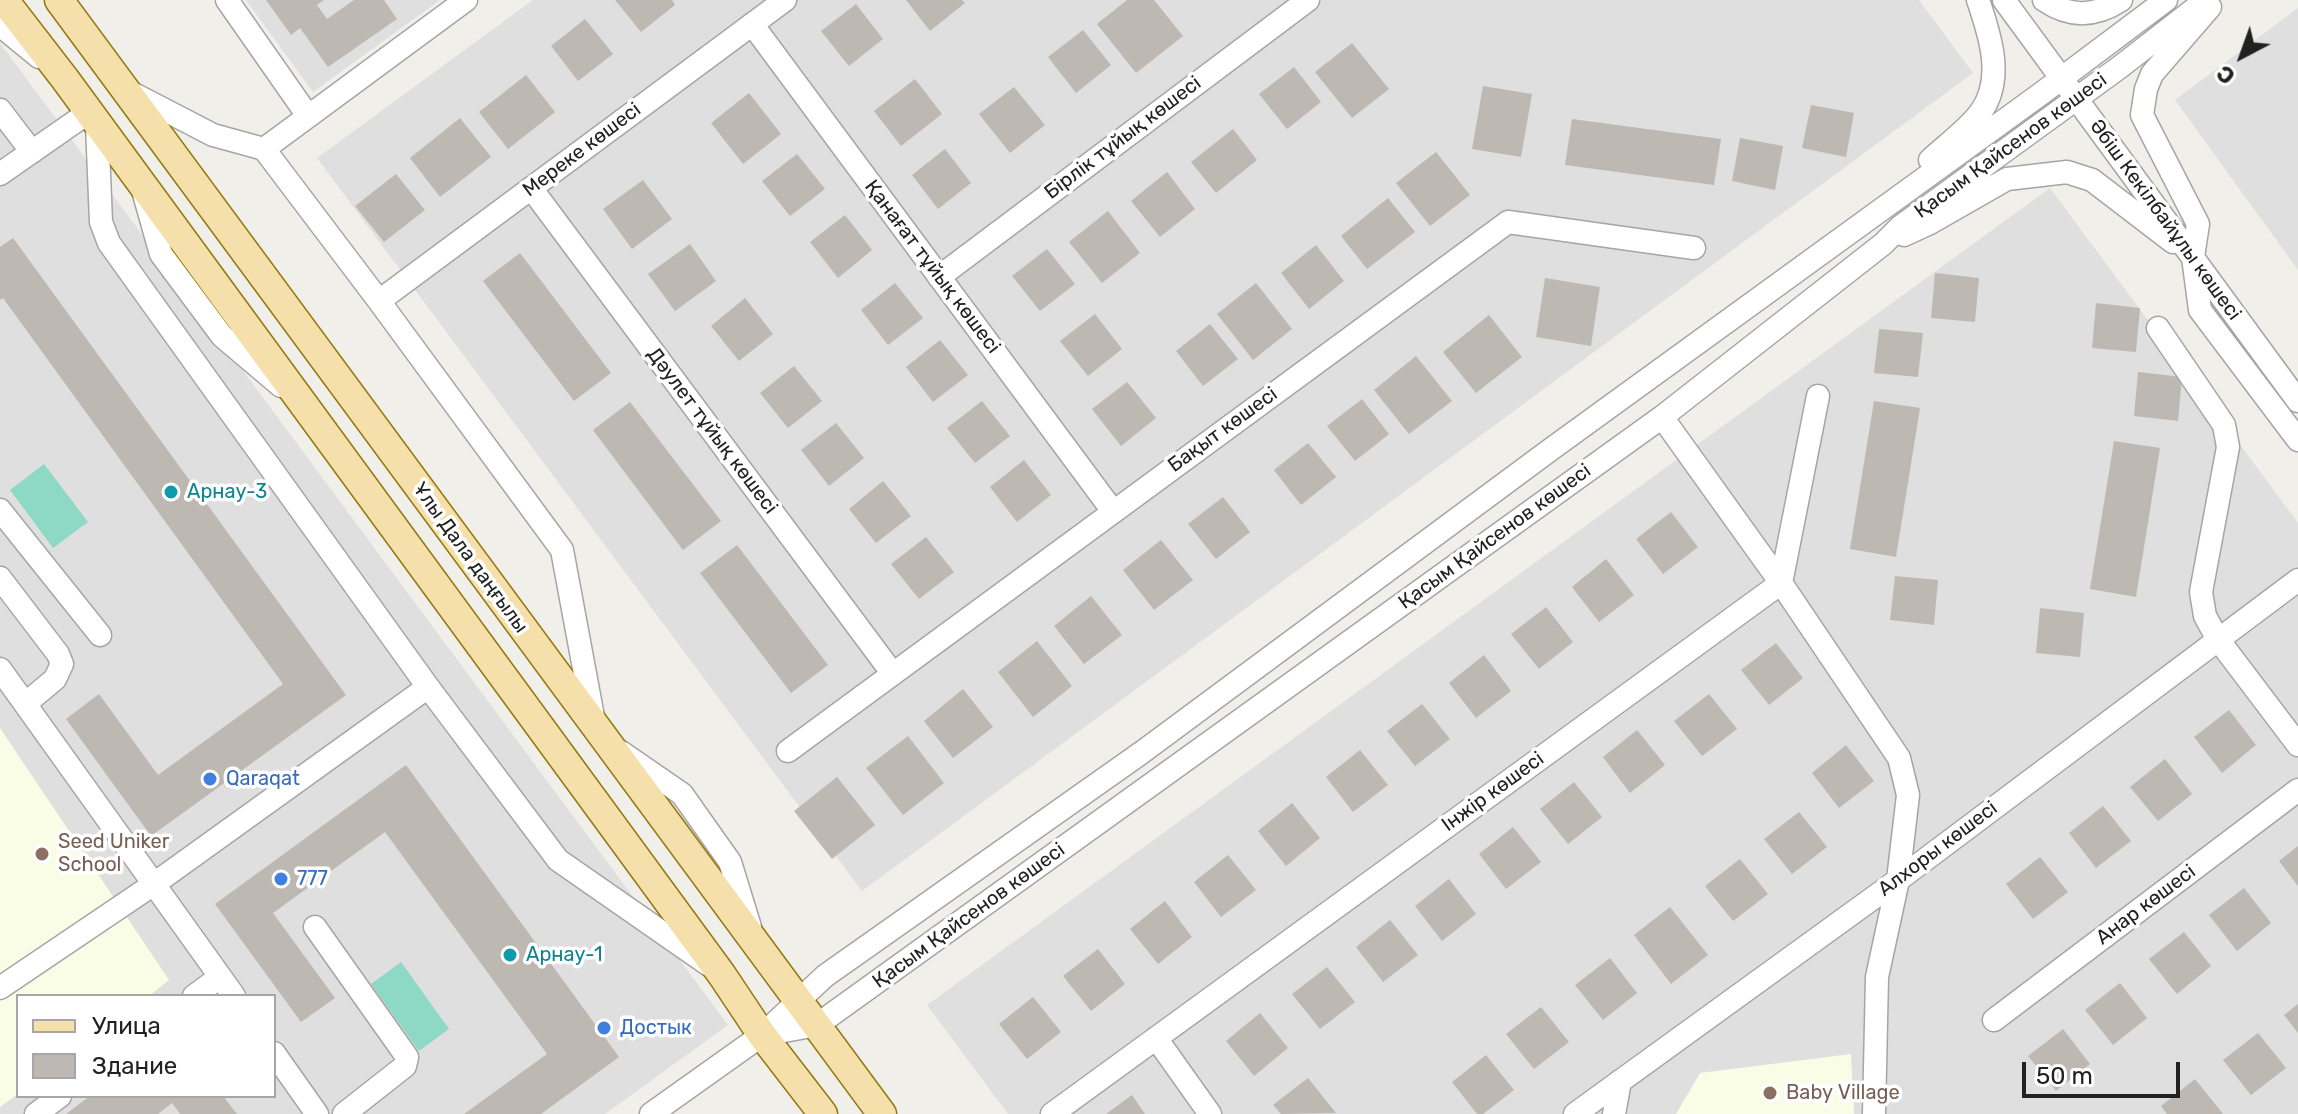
<!DOCTYPE html>
<html>
<head>
<meta charset="utf-8">
<style>
  body { margin:0 }
  #map { position:relative; width:2298px; height:1114px; overflow:hidden; background:#f1efe9; font-family:Rubik,sans-serif }
  canvas { display:block }
  .legend { position:absolute; left:16px; top:994px; width:260px; height:104px; box-sizing:border-box; background:#fff; border:2px solid #a6a6a6; margin:0; padding:10px 14px; list-style:none; font-size:24px; color:#212121 }
  .legend li { display:flex; align-items:center; gap:16px; height:40px }
  .legend b { width:40px; border:2px solid #a6a6a6 }
  .north { position:absolute; left:2202px; top:16px; width:80px; height:80px; -webkit-text-stroke:6px #fff; paint-order:stroke; rotate:221deg; font-size:22px; font-weight:700; line-height:32px; text-align:center; color:#212121 }
  .north::after { content:''; display:block; margin:auto; width:28px; height:36px; background:#212121; clip-path:polygon(50% 0,100% 100%,50% 72%,0 100%) }
  .scale { position:absolute; left:2022px; top:1062px; width:158px; height:36px; box-sizing:border-box; border:4px solid #212121; border-top:0; padding-left:10px; font-size:24px; line-height:28px; white-space:nowrap; color:#212121; -webkit-text-stroke:6px #fff; paint-order:stroke }
</style>
</head>
<body>
<div id="map">
<canvas width="2298" height="1114"></canvas>
<ul class="legend">
<li><b style="height:10px;background:#f5dfaa"></b>Улица</li>
<li><b style="height:22px;background:#beb8b2"></b>Здание</li>
</ul>
<div class="north">С</div>
<div class="scale">50 m</div>
</div>
<script>
const c = document.querySelector('canvas').getContext('2d');
c.lineJoin = 'round';
function paint(path, color) {
  c.fillStyle = color;
  c.fill(path, 'evenodd');
}
function trace(path, color, width, dash) {
  c.strokeStyle = color;
  c.lineWidth = width;
  c.lineCap = dash ? 'butt' : 'round';
  c.setLineDash(dash || []);
  c.stroke(path);
}
function label(font, color, halo, rows, align = 'center') {
  c.font = font + ' Rubik,sans-serif';
  c.lineWidth = 7;
  c.setLineDash([]);
  c.textBaseline = 'middle';
  c.strokeStyle = halo;
  c.fillStyle = color;
  for (const [text, x, y, turn = 0] of rows) {
    c.save();
    c.translate(x, y);
    c.rotate((+turn || 0) * Math.PI / 180);
    c.textAlign = isNaN(turn) ? turn : align;
    if (halo) c.strokeText(text, 0, 0);
    c.fillText(text, 0, 0);
    c.restore();
  }
}
const residential = new Path2D(`
  M246 0H440L313 92Z
  M533 0H1919L1973 73 862 891 317 158Z
  M2298 8V270L2175 100Z
  M0 43 728 1025 605 1114H0ZM18 996H274V1096H18Z
  M2050 188 2298 523V1114H1008L927 1005Z`);
const education = new Path2D(`
  M0 728 169 980 149 996H18V1094L0 1107Z
  M1851 1054 1854 1114H1676L1700 1073Z`);
const pitch = new Path2D(`
  M44 464 88 522 53 548 10 490Z
  M401 962 449 1029 419 1051 371 984Z`);
const building = new Path2D(`
  M266 0H324L317 5 327 19 354 0H384L397 19 328 67 300 28 291 35Z
  M615 0H672L675 5 641 32Z
  M906 0H962L965 3 930 31Z
  M1127 0H1154L1183 36 1136 73 1097 24Z
  M856 4 883 39 849 66 821 31Z
  M585 19 613 54 578 81 551 46Z
  M1083 30 1111 65 1076 93 1048 57Z
  M1352 43 1389 89 1352 118 1315 72Z
  M1294 67 1321 102 1287 129 1259 94Z
  M526 75 555 112 508 149 479 112Z
  M915 79 942 114 901 146 874 111Z
  M1483 86 1532 94 1521 157 1472 149Z
  M1014 87 1045 125 1010 153 979 114Z
  M749 93 781 134 743 164 711 123Z
  M1811 105 1854 113 1846 157 1802 148Z
  M460 118 491 157 440 197 410 158Z
  M1572 119 1721 139 1714 185 1565 165Z
  M1233 129 1257 160 1216 193 1191 162Z
  M1740 138 1783 146 1775 190 1732 181Z
  M945 149 971 183 938 209 912 175Z
  M1436 152 1470 195 1430 226 1396 183Z
  M797 154 825 189 790 216 762 181Z
  M1167 172 1195 209 1160 237 1131 201Z
  M396 174 425 210 384 242 355 206Z
  M643 180 672 219 632 249 603 209Z
  M1388 198 1415 232 1367 269 1341 236Z
  M1108 211 1140 253 1102 283 1069 242Z
  M845 215 872 250 838 278 810 242Z
  M13 238 346 695 151 836 66 719 99 694 158 775 283 684 3 298 0 300V247Z
  M690 244 716 281 675 311 648 274Z
  M1316 245 1344 281 1309 309 1281 273Z
  M1047 249 1075 284 1040 311 1012 276Z
  M520 253 611 373 574 401 483 281Z
  M1935 273 1979 278 1975 322 1931 318Z
  M1545 278 1600 287 1591 346 1536 337Z
  M895 283 923 318 888 345 861 310Z
  M1256 283 1292 329 1253 360 1217 314Z
  M745 298 773 334 739 361 711 326Z
  M2096 303 2140 308 2136 352 2092 348Z
  M1095 314 1122 349 1088 376 1060 341Z
  M1489 315 1522 357 1476 393 1443 352Z
  M1210 324 1238 359 1203 386 1176 351Z
  M1879 329 1923 333 1918 377 1874 373Z
  M940 340 968 375 933 402 906 367Z
  M1416 356 1452 401 1409 434 1374 390Z
  M794 366 822 401 788 428 760 393Z
  M2138 372 2182 377 2178 421 2134 416Z
  M1127 382 1156 418 1121 446 1092 409Z
  M1362 399 1389 434 1355 461 1327 426Z
  M982 401 1010 436 975 463 947 428Z
  M1874 401 1920 408 1896 557 1850 549Z
  M630 402 721 521 683 550 593 430Z
  M836 423 864 458 829 486 801 450Z
  M2114 441 2160 448 2136 597 2090 589Z
  M1308 443 1336 477 1301 505 1274 470Z
  M1024 460 1051 495 1017 522 990 487Z
  M883 481 911 516 876 543 849 509Z
  M1223 497 1250 532 1216 559 1188 524Z
  M1671 512 1698 547 1663 574 1636 539Z
  M926 537 954 572 919 599 891 564Z
  M1161 540 1193 580 1154 610 1123 570Z
  M737 545 828 665 791 693 700 573Z
  M1606 559 1634 595 1599 622 1572 587Z
  M1895 576 1938 580 1934 625 1890 620Z
  M1091 596 1122 635 1084 664 1054 626Z
  M1546 607 1573 642 1539 669 1511 634Z
  M2040 608 2084 613 2080 657 2036 653Z
  M1037 641 1072 686 1033 717 998 672Z
  M1776 643 1803 678 1769 705 1741 670Z
  M1484 655 1511 691 1476 718 1449 683Z
  M963 689 993 727 953 758 924 721Z
  M1709 694 1737 729 1702 756 1674 721Z
  M1422 704 1450 739 1415 766 1387 731Z
  M2229 710 2256 745 2222 773 2194 737Z
  M1637 730 1665 765 1630 793 1603 757Z
  M908 736 944 783 903 815 866 768Z
  M1846 745 1874 781 1839 808 1812 773Z
  M1360 750 1388 785 1353 812 1326 777Z
  M2165 759 2192 794 2158 821 2130 787Z
  M406 765 619 1057 541 1114H464L547 1054 385 832 273 913 335 998 301 1022 215 904Z
  M837 777 875 825 832 859 794 811Z
  M1574 782 1602 817 1568 844 1540 809Z
  M1292 803 1320 838 1286 866 1258 831Z
  M2103 806 2131 841 2096 868 2069 833Z
  M1799 812 1827 847 1792 874 1764 839Z
  M1513 827 1541 862 1506 889 1479 854Z
  M2298 846V886L2279 861Z
  M1228 855 1256 890 1221 917 1194 882Z
  M2040 857 2068 892 2033 919 2006 884Z
  M1740 859 1768 894 1733 921 1705 886Z
  M1449 879 1476 914 1442 941 1415 906Z
  M2244 888 2271 923 2237 951 2209 915Z
  M1165 901 1192 937 1158 964 1130 929Z
  M1670 907 1708 955 1671 984 1634 935Z
  M1390 920 1418 955 1383 982 1356 947Z
  M2184 932 2211 966 2177 994 2149 959Z
  M1098 949 1125 984 1091 1011 1063 976Z
  M1610 958 1637 993 1603 1020 1575 985Z
  M1327 967 1355 1002 1320 1029 1292 994Z
  M2120 983 2147 1018 2113 1045 2085 1010Z
  M1033 997 1061 1032 1027 1059 999 1024Z
  M2298 1004V1033L2284 1015Z
  M1541 1007 1569 1042 1534 1069 1506 1034Z
  M1260 1013 1288 1048 1254 1076 1226 1041Z
  M2063 1029 2090 1064 2056 1091 2028 1056Z
  M2258 1033 2286 1068 2251 1095 2223 1060Z
  M1486 1055 1514 1090 1483 1114H1477L1452 1082Z
  M1308 1078 1336 1113 1281 1114 1273 1105Z
  M2195 1079 2223 1114H2167L2161 1106Z
  M1132 1095 1145 1114H1106Z
  M90 1096H223L237 1114H180L172 1103 158 1114H66Z`);
const minor = new Path2D(`
  M227 0 308 116
  M2004 0 2298 401
  M2044 0C2070 18 2095 17 2121 0
  M2210 7 2152 74 2146 89 2142 115 2198 224 2193 257 2200 310 2298 440
  M752 24 1112 510
  M0 25 39 57
  M130 92 213 135 264 149 379 301 562 550 594 722
  M0 110 32 152
  M97 125 101 222 109 243 428 687 558 860 709 965
  M264 149 466 0
  M1930 160C1946 145 1967 130 1980 113 2005 80 1990 35 1978 0
  M0 174 89 112
  M531 188 893 674
  M144 194 161 254 222 336 281 386
  M1904 235 1930 223 2007 179 2067 172 2092 180 2173 242
  M939 277 1308 0
  M379 301 785 0
  M2158 328 2224 425 2228 447 2201 592 2205 616 2217 638 2298 745
  M1662 417 1781 583 1899 758 1908 795 1898 880 1877 977 1874 1114
  M0 510 100 635
  M0 578 58 654 62 664 55 679 25 704
  M0 669 234 996
  M788 751 1508 222 1694 248
  M621 752 682 794 730 862 750 927
  M315 927 407 1057 405 1066 344 1114
  M0 988 154 884 428 687
  M194 996 220 977
  M1994 1020 2298 790
  M762 1035 817 1025 1662 417 1883 244 1900 227 2120 67 2206 0
  M1156 1038 1210 1114
  M274 1053 317 1114
  M36 1114 60 1096
  M651 1114 762 1035 825 976 1141 753 1550 450 2042 93 2166 0
  M1052 1114 1781 583 1818 396
  M1575 1114 1898 880 2298 580
  M1614 1114 1620 1081`);
const major = new Path2D(`
  M4 0 65 79 722 975 762 1035 823 1114
  M59 0 882 1114`);
const markers = [
  [171,492,8,"#0f9aa8"],
  [210,779,8,"#3f7fe0"],
  [42,854,8,"#8d6e63"],
  [281,879,8,"#3f7fe0"],
  [510,955,8,"#0f9aa8"],
  [604,1028,8,"#3f7fe0"],
  [1770,1093,8,"#8d6e63"]
];
const streetNames = [
  ["Бірлік тұйық көшесі",1123,138,-37],
  ["Қасым Қайсенов көшесі",2011,146,-36],
  ["Мереке көшесі",582,150,-37],
  ["Әбіш Кекілбайұлы көшесі",2165,220,54],
  ["Қанағат тұйық көшесі",932,267,53],
  ["Бақыт көшесі",1223,430,-36],
  ["Дәулет тұйық көшесі",712,431,53],
  ["Қасым Қайсенов көшесі",1495,537,-36],
  ["Ұлы Дала даңғылы",470,558,54],
  ["Інжір көшесі",1493,792,-36],
  ["Алхоры көшесі",1938,849,-37],
  ["Анар көшесі",2146,905,-37],
  ["Қасым Қайсенов көшесі",969,916,-36]
];
const cultureNames = [
  ["Арнау-3",187,492],
  ["Арнау-1",526,955]
];
const shopNames = [
  ["Qaraqat",226,779],
  ["777",297,879],
  ["Достык",620,1028]
];
const educationNames = [
  ["Seed Uniker",58,842],
  ["School",58,865],
  ["Baby Village",1786,1093]
];
paint(residential, '#dfdfdf');
paint(education, '#fafde6');
paint(pitch, '#8ed9c6');
paint(building, '#beb8b2');
trace(minor, '#a5a5a5', 25);
trace(major, '#92780d', 31);
trace(minor, '#fff', 22);
trace(major, '#f5dfaa', 28);
for (const [x, y, r, color] of markers) {
  const dot = new Path2D();
  dot.arc(x, y, r, 0, 2 * Math.PI);
  c.fillStyle = color;
  c.fill(dot);
  trace(dot, '#fff', 3);
}
label('20px', '#212121', '#fff', streetNames);
label('20px', '#0d838f', '#fff', cultureNames, 'left');
label('20px', '#366cbe', '#fff', shopNames, 'left');
label('20px', '#785e54', '#fff', educationNames, 'left');
</script>
</body>
</html>
